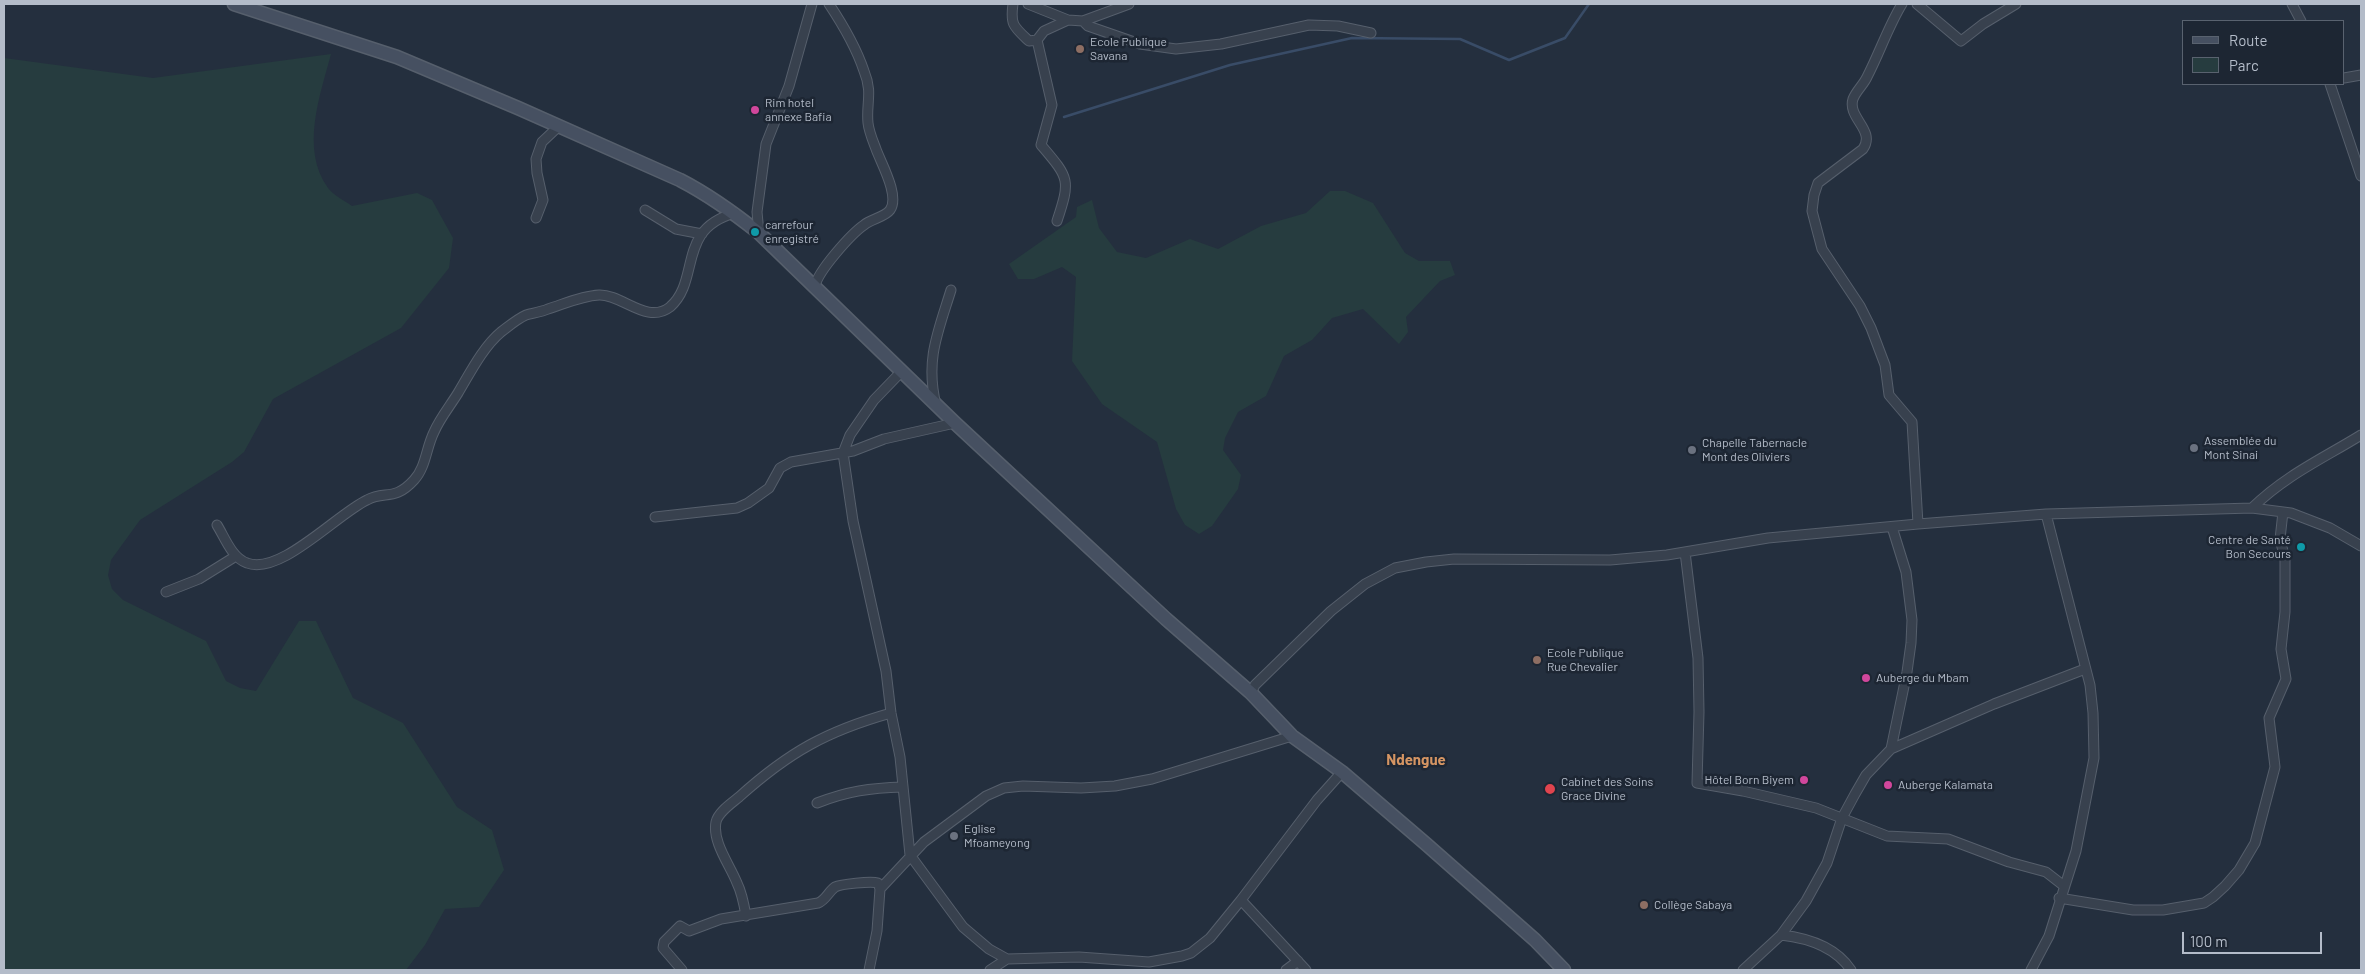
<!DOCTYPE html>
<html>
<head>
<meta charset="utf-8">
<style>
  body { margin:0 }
  #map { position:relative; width:2365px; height:974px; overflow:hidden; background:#242f3e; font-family:Barlow,sans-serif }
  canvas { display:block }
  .frame { position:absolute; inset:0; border:5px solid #b4bcc9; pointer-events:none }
  .legend { position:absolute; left:2182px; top:20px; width:162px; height:65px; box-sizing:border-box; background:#1d2633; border:1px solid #59626f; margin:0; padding:6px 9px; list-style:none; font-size:15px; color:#b4bcc9 }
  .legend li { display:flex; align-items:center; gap:10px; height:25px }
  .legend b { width:25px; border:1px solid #59626f }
  .scale { position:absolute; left:2182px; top:932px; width:140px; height:22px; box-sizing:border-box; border:2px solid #b4bcc9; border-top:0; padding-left:6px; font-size:15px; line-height:18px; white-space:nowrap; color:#b4bcc9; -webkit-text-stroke:4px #1d2633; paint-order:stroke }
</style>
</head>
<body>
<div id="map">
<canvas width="2365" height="974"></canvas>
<div class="frame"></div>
<ul class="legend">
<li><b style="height:6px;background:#465061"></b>Route</li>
<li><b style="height:14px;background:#263c3f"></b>Parc</li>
</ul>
<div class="scale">100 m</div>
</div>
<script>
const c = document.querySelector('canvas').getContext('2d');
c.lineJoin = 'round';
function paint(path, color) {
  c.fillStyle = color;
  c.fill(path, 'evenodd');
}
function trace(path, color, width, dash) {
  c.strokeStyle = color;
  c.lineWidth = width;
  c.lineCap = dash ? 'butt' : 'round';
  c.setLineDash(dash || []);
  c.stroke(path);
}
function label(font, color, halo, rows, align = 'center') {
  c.font = font + ' Barlow,sans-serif';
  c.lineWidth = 5;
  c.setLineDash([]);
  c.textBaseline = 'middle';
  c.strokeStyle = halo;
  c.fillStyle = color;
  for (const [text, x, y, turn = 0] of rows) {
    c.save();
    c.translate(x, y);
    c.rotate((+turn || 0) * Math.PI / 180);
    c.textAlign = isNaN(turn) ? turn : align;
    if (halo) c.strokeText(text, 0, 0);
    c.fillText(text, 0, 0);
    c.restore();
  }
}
const green = new Path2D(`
  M331 54C320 96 300 149 328 188 333 195 345 201 352 206L417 193 432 200 453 238 449 268 401 328 273 399 244 452 232 462 140 520 111 560 108 575 112 589 123 600 206 641 226 681 240 688 256 691 299 621H316L353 698 403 723 457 807 492 830 504 870 479 907 445 909 425 945 406 970H4V58L153 78Z
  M1330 191H1345L1373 203 1405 253 1419 261H1450L1455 275 1440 281 1406 317 1408 332 1399 344 1363 309 1332 318 1312 340 1284 356 1266 396 1238 412 1225 438 1223 450 1241 475 1238 489 1212 526 1199 534 1185 525 1176 509 1157 442 1102 404 1072 361 1076 277 1062 267 1034 279H1018L1009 264 1076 217 1077 207 1092 200 1099 228 1117 252 1146 258 1190 239 1218 249 1261 226 1306 213Z`);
const stream = new Path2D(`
  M1064 117 1230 65 1352 38 1460 39 1509 60 1565 38 1589 4`);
const street = new Path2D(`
  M1013 4C1010 25 1014 27 1029 41L1037 40 1044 31 1068 20
  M1028 4 1068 20 1083 21 1088 26 1140 44 1176 49 1221 44 1309 25 1338 26 1371 33
  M1902 4C1888 27 1880 52 1867 77 1864 84 1856 91 1853 99 1847 118 1876 130 1863 149L1818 183 1814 195 1812 211 1822 249 1860 306 1871 328 1885 365 1889 395 1912 422 1918 524
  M1917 4 1961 41 1983 24 2016 4
  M2292 4 2301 21
  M1083 21 1129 4
  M1037 40 1052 105 1041 145C1069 178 1071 179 1057 221
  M2344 78 2361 75
  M2330 84 2361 176
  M645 210 676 229 702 234
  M536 218 543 200 537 173 536 159 542 142 559 126
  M759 233 757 212 766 144 789 86 812 4
  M815 286C818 271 851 234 864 225 871 219 885 217 890 210 900 196 881 163 876 149 873 141 869 132 868 123 866 103 873 93 864 71 856 47 843 25 829 4
  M902 371 874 400 850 435 843 453 853 521 886 671 891 713 900 757 910 855 963 927 989 949 1007 959 1079 957 1149 962 1182 956 1191 953 1210 938 1241 900
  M936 405C925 360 938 332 951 290
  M2252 508C2286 475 2322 459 2361 435
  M655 517 737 508 748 503 769 488 780 468 791 462 853 451 884 439 955 423
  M217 525C225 538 232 558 247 563 280 576 337 514 367 500 385 490 394 502 414 480 426 467 426 448 434 432 440 418 450 406 458 393 470 373 483 347 501 332 509 326 517 319 526 315 533 313 541 312 548 309 564 304 581 296 599 295 622 294 647 325 670 307 701 280 676 229 735 213
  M1685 552 1698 658 1699 712 1697 783 1743 791 1816 808 1887 836 1948 839 2009 862 2046 872 2064 886
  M166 592 199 579 236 556
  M1251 693 1255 685 1331 611 1365 584 1395 568 1426 562 1454 559 1610 560 1667 555 1768 538 1918 524 2046 514 2252 508 2291 513 2330 528 2361 546
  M1891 749 1994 704 2085 669
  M817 803C848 791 870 788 903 787
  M2059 898 2133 910H2163L2204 903 2213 897 2225 886 2239 870 2255 843 2275 767 2269 718 2286 679 2281 649 2285 612V559L2280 539 2283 512
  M746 916C744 904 742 893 737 883 730 865 712 842 716 822 718 812 732 803 739 797 789 752 827 731 891 713
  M1781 935C1808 938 1835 946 1851 970
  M682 970 663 948 664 942 680 926 689 931 721 919 818 903C826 900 828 892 835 887 841 884 871 881 878 883L880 889
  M869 970 877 931 880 889 924 842 986 796 1004 788 1023 786 1081 788 1115 786 1152 779 1292 736
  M990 970 1007 959
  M1286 970 1298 961
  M1306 970 1241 900 1317 800 1342 772
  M1743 970 1781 935 1806 901 1827 863 1842 818 1855 794 1866 775 1891 749 1907 672 1911 643 1912 620 1906 572 1892 527
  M2031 970 2049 936 2076 851 2094 758 2093 713 2090 685 2046 514`);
const secondary = new Path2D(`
  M234 4 397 57 518 108 680 180C709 195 734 213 759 233L955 423 1166 619 1251 693 1292 736 1342 772 1426 844 1535 940 1564 970`);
const markers = [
  [1080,49,5,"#8d6e63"],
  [755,110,5,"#d1479c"],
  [755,232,5,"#0f9aa8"],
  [2194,448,5,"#6b7280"],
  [1692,450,5,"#6b7280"],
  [2301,547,5,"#0f9aa8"],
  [1537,660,5,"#8d6e63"],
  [1866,678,5,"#d1479c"],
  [1804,780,5,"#d1479c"],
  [1888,785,5,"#d1479c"],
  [1550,789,6,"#e0444e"],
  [954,836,5,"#6b7280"],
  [1644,905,5,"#8d6e63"]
];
const poiNames = [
  ["Ecole Publique",1090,42],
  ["Savana",1090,56],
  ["Rim hotel",765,103],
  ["annexe Bafia",765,117],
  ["carrefour",765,225],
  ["enregistré",765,239],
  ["Assemblée du",2204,441],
  ["Mont Sinai",2204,455],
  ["Chapelle Tabernacle",1702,443],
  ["Mont des Oliviers",1702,457],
  ["Centre de Santé",2291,540,"right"],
  ["Bon Secours",2291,554,"right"],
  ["Ecole Publique",1547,653],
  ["Rue Chevalier",1547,667],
  ["Auberge du Mbam",1876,678],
  ["Hôtel Born Biyem",1794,780,"right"],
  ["Cabinet des Soins",1561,782],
  ["Grace Divine",1561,796],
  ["Auberge Kalamata",1898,785],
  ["Eglise",964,829],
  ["Mfoameyong",964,843],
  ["Collège Sabaya",1654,905]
];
const quarterNames = [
  ["Ndengue",1416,760]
];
paint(green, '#263c3f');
trace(stream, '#394c67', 2.5);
trace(street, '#565f6c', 11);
trace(secondary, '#565f6c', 15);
trace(street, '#38414e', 9);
trace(secondary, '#465061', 12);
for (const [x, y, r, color] of markers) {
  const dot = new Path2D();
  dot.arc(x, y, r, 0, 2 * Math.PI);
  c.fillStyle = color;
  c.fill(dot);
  trace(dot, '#1d2633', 2);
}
label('12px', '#b4bcc9', '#1d2633', poiNames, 'left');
label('bold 15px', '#d59563', '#1d2633', quarterNames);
</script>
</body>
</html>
